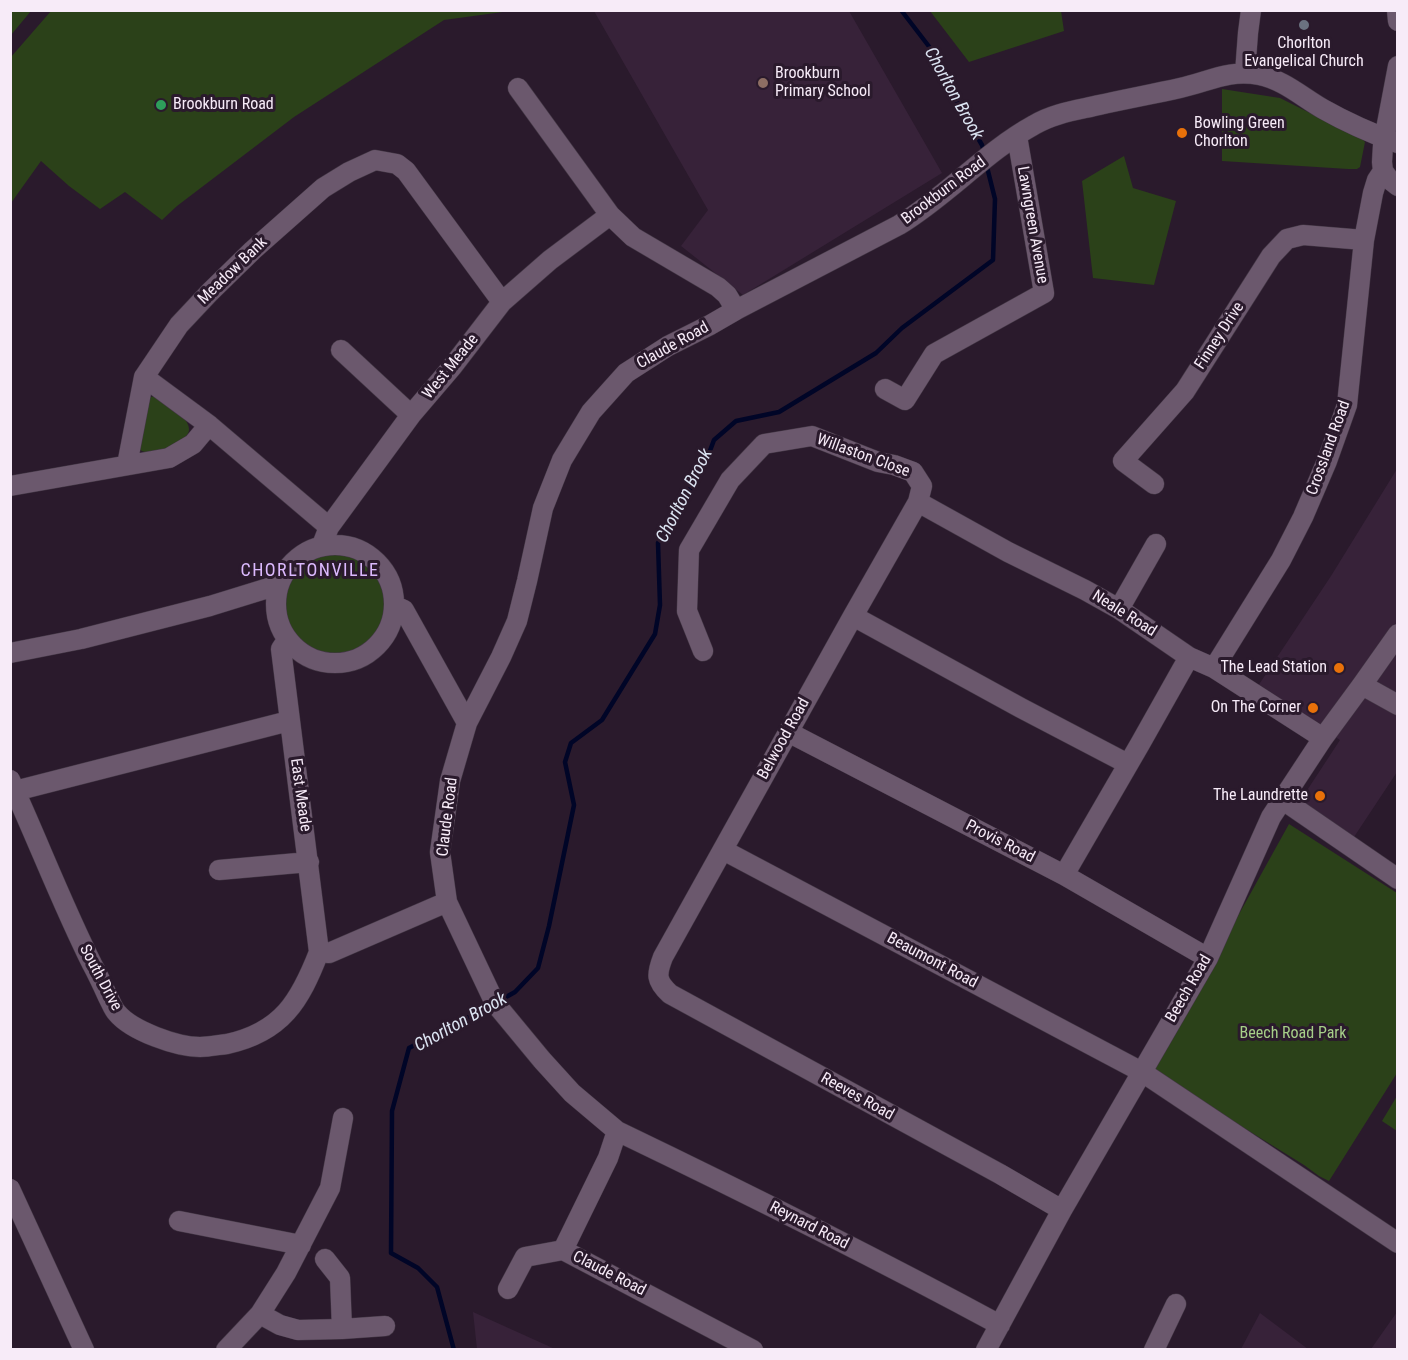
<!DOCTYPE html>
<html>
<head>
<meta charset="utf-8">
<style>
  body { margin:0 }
  #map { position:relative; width:1408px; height:1360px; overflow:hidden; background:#2a1a2c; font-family:"Roboto Condensed",sans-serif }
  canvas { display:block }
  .frame { position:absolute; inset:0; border:12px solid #f7ebf8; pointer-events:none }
</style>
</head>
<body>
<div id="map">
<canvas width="1408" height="1360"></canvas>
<div class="frame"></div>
</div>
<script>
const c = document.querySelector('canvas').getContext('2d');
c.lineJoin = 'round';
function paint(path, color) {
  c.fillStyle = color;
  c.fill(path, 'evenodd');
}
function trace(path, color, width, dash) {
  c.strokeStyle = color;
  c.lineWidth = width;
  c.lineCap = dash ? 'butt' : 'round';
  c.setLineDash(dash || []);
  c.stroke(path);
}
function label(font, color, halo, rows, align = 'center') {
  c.font = font + ' "Roboto Condensed",sans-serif';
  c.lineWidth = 6;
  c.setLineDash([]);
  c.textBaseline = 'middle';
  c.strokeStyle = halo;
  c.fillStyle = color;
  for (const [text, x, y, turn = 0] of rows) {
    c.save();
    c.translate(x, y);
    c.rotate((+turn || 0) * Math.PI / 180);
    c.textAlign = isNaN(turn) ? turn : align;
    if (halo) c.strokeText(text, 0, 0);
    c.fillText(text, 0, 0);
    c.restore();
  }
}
const built = new Path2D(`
  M594 11H849L942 173 743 295 681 246 708 210Z
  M1397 469V772L1354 837 1304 805 1302 798 1340 740 1258 686 1331 576Z
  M473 1312 555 1349H477Z
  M1397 1312V1349H1371Z
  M1260 1313 1308 1349H1241Z`);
const green = new Path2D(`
  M10 11H31L11 35H10Z
  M51 11V10L510 11 444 20 294 117 177 206 162 220 125 192 100 209 69 186 41 161 11 203V57Z
  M930 11H1061L1064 31 969 62Z
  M1222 89 1280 98 1362 139 1365 142 1360 167 1357 169H1348L1222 161Z
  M1124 156 1133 188 1176 201 1154 285 1093 278 1082 181Z
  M158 396C167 401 189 418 189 429 190 436 174 449 167 451 159 454 147 454 140 450L149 397Z
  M283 604a52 52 0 1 1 104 0a52 52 0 1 1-104 0Z
  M1289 824 1397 893V1073L1329 1181 1319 1176 1304 1165 1152 1071Z
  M1397 1096V1131L1382 1121Z`);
const stream = new Path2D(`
  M901 10 934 53 947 85 982 145 984 152
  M499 1001 515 992 538 968 549 926 574 805 565 762 571 743 602 720 655 634 660 605 658 543 705 464 714 440 736 421 779 412 876 353 902 328 993 260 995 199 986 163
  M454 1350 437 1287 418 1268 391 1253 392 1111 409 1048 492 1005`);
const minor = new Path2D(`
  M1397 10 1398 21
  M1398 66 1383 145 1382 162 1383 171 1389 179 1398 186
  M1245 73 1248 33 1251 10
  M518 88 610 215 633 237 718 287 727 295 736 310 899 225C947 196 985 152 1034 125 1054 113 1078 110 1099 105 1126 99 1153 94 1180 88 1208 82 1229 69 1259 75 1284 80 1302 97 1323 109 1346 122 1373 134 1398 143
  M736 310 710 325 668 346 626 373 591 412 562 460 543 508 527 581 517 621 501 657 467 723 450 781 440 852 447 902 492 997 499 1008 542 1060 572 1093 617 1131 608 1158 563 1250 753 1350
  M341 350 411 415
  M885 389 905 400 934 354 1044 293 1017 136
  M127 465 144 377
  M1154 484 1123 461 1185 391 1271 256 1287 239 1303 235 1364 240
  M10 486 169 458 193 444 209 425
  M918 502 1008 552 1085 590 1119 609 1189 657 1214 668 1323 738
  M329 527 209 425 144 377 179 325 210 292 253 250 323 188 349 172 375 160 397 164 406 171 502 302
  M276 604a59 59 0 1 1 118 0a59 59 0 1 1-118 0Z
  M322 545 329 527 411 415 452 367 502 302 550 260 610 215
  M395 606 404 610 467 723
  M1119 609 1156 544
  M853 616 1021 708 1128 764
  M287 640 281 649 319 952
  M703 651 687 611 689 550 730 480 764 444 812 436 878 462 894 465 913 472 922 486 918 502 853 616 663 957C656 975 656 981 670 994L1000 1174 1062 1210
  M10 653 81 639 210 606 278 585
  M1214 668 1281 560 1303 517 1327 461 1347 405 1364 240 1373 193 1377 180 1383 171
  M1362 685 1398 705
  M788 732 1064 875 1208 958
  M10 780C38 841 62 904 92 964 98 975 103 986 108 997 111 1002 113 1009 117 1013 132 1031 177 1047 200 1047 209 1047 218 1045 227 1044 282 1032 300 1001 319 952L329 953 447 902
  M15 791 289 721
  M1283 800 1398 879
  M723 850 1142 1072 1398 1243
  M219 870 309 862
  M1064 875 1140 744 1189 657
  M617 1131C746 1193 874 1257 1000 1325
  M10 1189 84 1350
  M179 1221 301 1245
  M508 1289 525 1257 563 1250
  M260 1314 280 1325 298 1330 342 1329 340 1278 325 1259
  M342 1329 385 1326
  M226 1350 260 1314 286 1273 330 1188 343 1118
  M986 1350 1062 1210 1208 958 1271 817 1323 738 1362 685 1398 634
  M1154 1350 1176 1304`);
const markers = [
  [1304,25,6,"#6b7280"],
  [763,83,6,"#8d6e63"],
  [161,105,6,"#2e9e5b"],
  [1182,133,6,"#e8710a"],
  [1339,668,6,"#e8710a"],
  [1313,708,6,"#e8710a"],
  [1320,796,6,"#e8710a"]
];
const poiNames = [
  ["Chorlton",1304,44,"center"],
  ["Evangelical Church",1304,62,"center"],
  ["Brookburn",775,74],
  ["Primary School",775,92],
  ["Brookburn Road",173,105],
  ["Bowling Green",1194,124],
  ["Chorlton",1194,142],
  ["The Lead Station",1327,668,"right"],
  ["On The Corner",1301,708,"right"],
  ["The Laundrette",1308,796,"right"]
];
const streetNames = [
  ["Brookburn Road",944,191,-37],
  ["Lawngreen Avenue",1032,225,80],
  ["Meadow Bank",233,271,-44],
  ["Finney Drive",1220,336,-57],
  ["Claude Road",673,346,-29],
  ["West Meade",451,367,-51],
  ["Crossland Road",1329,448,-70],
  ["Willaston Close",863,456,20],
  ["Neale Road",1124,614,32],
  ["Belwood Road",784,739,-61],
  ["East Meade",300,795,82],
  ["Claude Road",448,817,-83],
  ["Provis Road",1000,842,27],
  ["Beaumont Road",932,961,28],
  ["South Drive",100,978,62],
  ["Beech Road",1189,989,-60],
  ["Reeves Road",857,1097,29],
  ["Reynard Road",809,1226,27],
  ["Claude Road",609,1274,27]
];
const parkNames = [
  ["Beech Road Park",1293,1034]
];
const waterNames = [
  ["Chorlton Brook",953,94,61],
  ["Chorlton Brook",685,496,-63],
  ["Chorlton Brook",461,1023,-29]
];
const neighbourhoodNames = [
  ["CHORLTONVILLE",310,571]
];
paint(built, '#372239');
paint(green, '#2b4119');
trace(stream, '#000527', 4.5);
trace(minor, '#443846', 21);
trace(minor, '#6b586d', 20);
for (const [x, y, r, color] of markers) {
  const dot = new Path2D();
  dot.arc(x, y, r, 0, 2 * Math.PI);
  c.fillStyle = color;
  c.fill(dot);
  trace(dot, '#2a1a2c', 2);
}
label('16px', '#f7ebf8', '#2a1a2c', poiNames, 'left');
label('16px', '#f7ebf8', '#2a1a2c', streetNames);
label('16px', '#a6cf88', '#2a1a2c', parkNames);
label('italic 18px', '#dce4f2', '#2a1a2c', waterNames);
c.letterSpacing = '1.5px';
label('18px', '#dbb9fd', '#2a1a2c', neighbourhoodNames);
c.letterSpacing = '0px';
</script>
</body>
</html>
